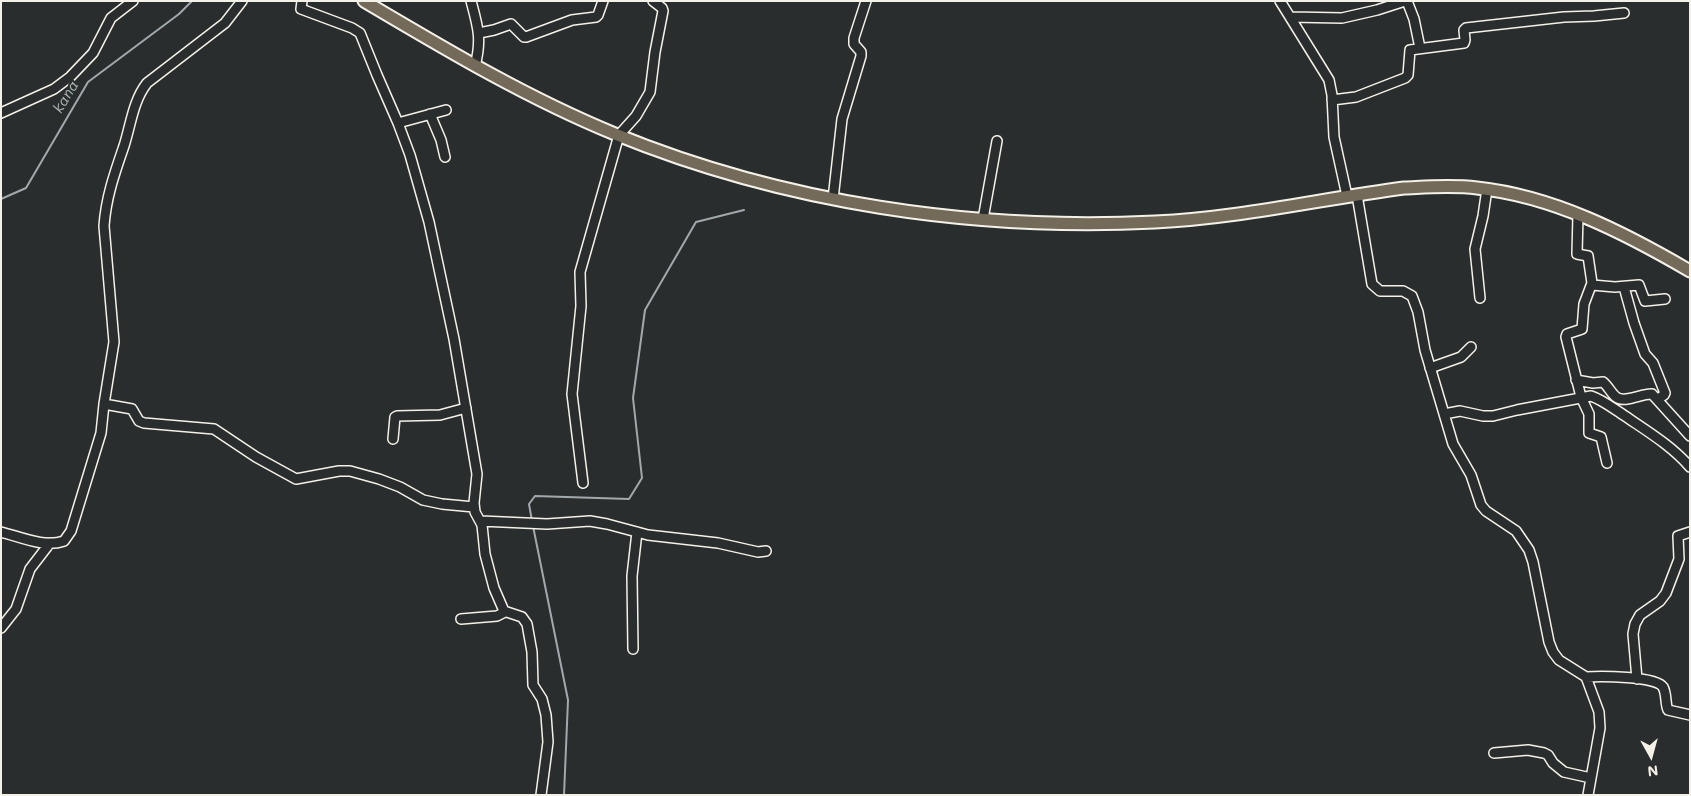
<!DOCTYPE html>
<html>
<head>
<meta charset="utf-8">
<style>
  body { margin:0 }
  #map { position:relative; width:1691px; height:796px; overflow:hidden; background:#2a2d2e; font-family:Mali,sans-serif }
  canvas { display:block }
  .frame { position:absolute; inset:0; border:2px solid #f4f1e8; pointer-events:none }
  .north { position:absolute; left:1626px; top:731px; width:50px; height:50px; -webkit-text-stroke:4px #2a2d2e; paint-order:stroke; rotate:173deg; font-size:14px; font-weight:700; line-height:20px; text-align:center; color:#f4f1e8 }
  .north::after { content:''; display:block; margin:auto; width:18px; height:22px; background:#f4f1e8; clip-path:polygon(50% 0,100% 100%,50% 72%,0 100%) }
</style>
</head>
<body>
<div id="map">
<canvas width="1691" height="796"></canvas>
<div class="frame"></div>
<div class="north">N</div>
</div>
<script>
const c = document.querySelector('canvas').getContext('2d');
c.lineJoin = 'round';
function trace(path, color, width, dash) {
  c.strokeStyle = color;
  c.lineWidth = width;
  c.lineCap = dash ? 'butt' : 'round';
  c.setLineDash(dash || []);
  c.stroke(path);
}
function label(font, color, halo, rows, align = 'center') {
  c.font = font + ' Mali,sans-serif';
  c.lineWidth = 4;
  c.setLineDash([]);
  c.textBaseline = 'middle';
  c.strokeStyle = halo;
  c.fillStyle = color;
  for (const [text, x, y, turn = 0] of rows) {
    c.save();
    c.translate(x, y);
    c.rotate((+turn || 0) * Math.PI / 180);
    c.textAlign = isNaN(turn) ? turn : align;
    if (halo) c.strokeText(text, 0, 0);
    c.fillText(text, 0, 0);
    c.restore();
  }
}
const stream = new Path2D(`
  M1 199 26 188 88 82 179 14 192 1
  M532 521 529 504 535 496 629 499 642 478 633 398 645 310 696 222 744 210
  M533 526 568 700 564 795`);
const minor = new Path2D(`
  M302 1 301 9 352 28 360 33 377 75 398 123 410 155 429 222 454 339 477 474 474 503 475 512 482 525 485 554 494 588 504 611 522 617 527 624 532 652 533 685 542 699 546 715 548 742 541 795
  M471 1C478 27 482 39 475 66
  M1280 1 1329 80 1332 95 1334 137 1347 196
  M1407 1 1414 19 1420 48
  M1291 17 1342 18 1377 10 1405 1
  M479 33 494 30 511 24 524 37H526L572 20 596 17 598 15 603 1
  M1332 100 1356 97 1405 78 1408 75 1410 50 1464 43 1465 40 1464 30 1466 28 1564 17 1594 16 1624 13
  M1 113 54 89 70 77 93 53 111 18 133 1
  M430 114 441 140 445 157
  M398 123 446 110
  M1357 195 1372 284 1380 291H1403L1412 296 1418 312 1425 350 1453 444 1471 475 1481 505 1486 511 1516 531 1529 550 1533 562 1549 642 1553 652 1559 660 1586 677 1599 712 1600 728 1588 795
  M833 199 842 119 861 56V52L854 44V38L866 1
  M1578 215 1577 254 1588 256 1592 283 1584 304 1582 329 1567 334 1566 337 1581 397 1589 414V433L1601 437 1607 463
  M983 219 997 141
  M1592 285 1615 287 1639 285 1645 301 1665 299
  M1624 287 1634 323 1645 354 1653 363 1665 393 1664 395 1658 399
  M1480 298 1475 249 1483 216 1487 189
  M1430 368 1461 357 1471 347
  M1576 380 1593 383 1603 382C1608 386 1611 393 1616 397 1625 404 1642 393 1652 394L1690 436
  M104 404 132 409 139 421 144 423 214 429 256 457 296 479 339 471H350L379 479 400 487 423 500 442 504 474 507
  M1444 414 1460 411 1483 416H1493L1517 410 1591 396C1603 400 1614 409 1625 416 1647 431 1672 446 1690 467
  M393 439 395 417 397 416 440 415 466 408
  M583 483 572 394 581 306 580 272 619 135 636 116 650 92 655 52 663 11 662 8 653 1
  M481 521 547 524 590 521 607 524 648 535 718 543 758 552 766 551
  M1 532C21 537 44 548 64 541L71 531 101 433 104 404 114 342 104 226C106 197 115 172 124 146 131 124 133 101 147 83L225 23 242 1
  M461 619 497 616 505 612
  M1 628 16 609 30 569 50 543
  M633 649 632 576 637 532
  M1586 677C1600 676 1656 676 1663 687 1667 694 1665 704 1668 710L1690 715
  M1637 679 1633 634 1635 624 1640 615 1660 601 1666 593 1679 559 1678 536 1690 532
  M1494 753 1528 750 1544 753 1548 755 1553 763 1564 772 1591 778`);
const major = new Path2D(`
  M364 1C445 49 527 98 615 134 784 203 972 231 1155 222 1239 218 1321 199 1404 188 1428 187 1452 185 1477 188 1553 196 1625 233 1690 271`);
const waterNames = [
  ["kana",66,97,-59]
];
trace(stream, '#a1a9ad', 2);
trace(minor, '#f4f1e8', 12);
trace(major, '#f4f1e8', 15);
trace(minor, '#2a2d2e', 9);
trace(major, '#746a5a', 11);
label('italic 15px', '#aeb5b6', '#2a2d2e', waterNames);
</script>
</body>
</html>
